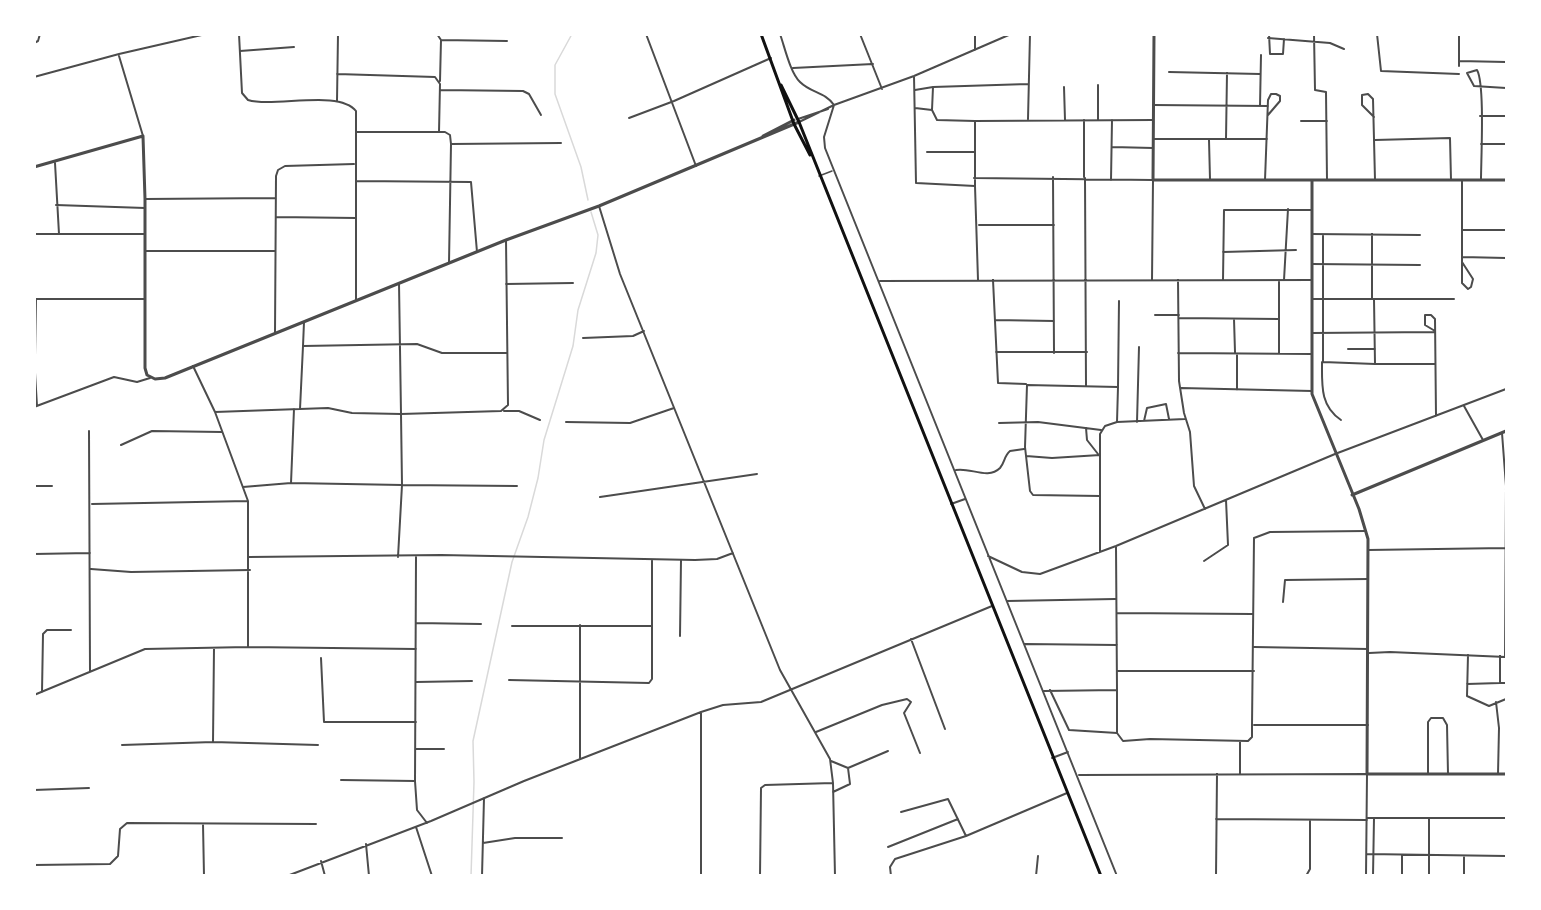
<!DOCTYPE html>
<html>
<head>
<meta charset="utf-8">
<style>
  body { margin:0 }
  #map { position:relative; width:1541px; height:910px; overflow:hidden; background:#fff; font-family:"Roboto Serif",serif }
  canvas { display:block }
  .frame { position:absolute; inset:0; border:36px solid #fff; pointer-events:none }
</style>
</head>
<body>
<div id="map">
<canvas width="1541" height="910"></canvas>
<div class="frame"></div>
</div>
<script>
const c = document.querySelector('canvas').getContext('2d');
c.lineJoin = 'round';
function trace(path, color, width, dash) {
  c.strokeStyle = color;
  c.lineWidth = width;
  c.lineCap = dash ? 'butt' : 'round';
  c.setLineDash(dash || []);
  c.stroke(path);
}
const stream = new Path2D(`
  M572 34 555 65V94L581 167 588 200
  M471 876 474 782 473 741 512 562 528 517 538 478 544 440 573 346 578 310 596 253 598 235 591 212`);
const pedestrian = new Path2D(`
  M819 176 832 171`);
const minor = new Path2D(`
  M239 34 242 93 248 100C274 108 339 89 356 111V300
  M437 34 441 40
  M646 34 696 166
  M780 34C785 48 790 72 800 82 811 93 825 92 834 105L824 137 825 148 1117 876
  M860 34 882 89
  M1269 34 1270 54H1283L1284 39
  M1314 34 1315 90 1326 92 1327 180
  M1377 34 1381 71 1459 74
  M1459 34V66
  M1268 38 1330 43 1344 49
  M34 43 38 41 40 34
  M975 50V34
  M240 51 294 47
  M119 56 143 136
  M1459 61 1506 62
  M793 68 873 64
  M1169 72 1260 74
  M337 74 435 77 440 84 439 132
  M914 76 916 183 975 186 978 280
  M34 77 119 54 206 34
  M440 81 441 40 507 41
  M933 87 1028 84
  M1064 87 1065 120
  M440 90 523 91 529 94 541 115
  M915 90 933 87 932 110 937 120 975 121
  M337 101 338 34
  M1153 105 1268 106
  M1260 106 1261 55
  M915 108 932 110
  M1480 116H1506
  M1374 117 1362 105V95L1368 94 1373 99 1375 180
  M629 118 674 101 771 58
  M798 119 828 109
  M1028 119 1030 34
  M1084 120V177
  M1098 120V85
  M1301 121H1327
  M799 122 834 105 914 76 1011 34
  M357 132H445L450 135 451 144 561 143
  M1153 139H1267
  M1226 139 1227 73
  M1209 140 1210 179
  M1375 140 1450 138 1451 180
  M1481 144H1506
  M1112 147 1153 148
  M927 152H974
  M55 163 59 234
  M1053 177 1054 353
  M974 178 1153 180 1152 280
  M1085 178 1086 386
  M1111 180 1112 120
  M1265 180 1268 100 1271 94H1276L1280 96V101L1268 115
  M1481 180C1481 159 1485 84 1477 70L1467 73 1474 86 1506 88
  M356 181 471 182 477 252
  M975 186V121L1153 120
  M145 199 276 198
  M56 205 145 208
  M599 206 620 274 780 670 830 759 833 783 765 785 761 788 760 876
  M276 217 356 218
  M979 225H1054
  M1462 230H1506
  M34 234H145
  M1312 234 1420 235
  M1372 234V299
  M1323 235V362L1375 364
  M146 251H275
  M1223 252 1296 250
  M1462 257 1506 258
  M1462 262 1473 279 1471 287 1468 289 1462 283V181
  M449 263 451 144
  M1312 264 1420 265
  M993 280 998 383 1026 384
  M1178 280 1179 381 1184 413 1190 432 1194 486 1205 509
  M1223 280 1224 210H1312
  M1284 280 1288 209
  M880 281 1312 280
  M1279 281V353
  M399 283 401 414 501 411 508 405 506 240
  M506 284 573 283
  M34 299H144
  M1312 299H1454
  M1374 299 1375 364H1435
  M1155 315H1179
  M1179 318 1279 319
  M1234 319 1235 352
  M995 320 1054 321
  M304 322 303 346 417 344 442 353H507
  M1435 331 1425 325V315H1431L1435 319 1436 416
  M275 333 276 176 278 170 285 166 354 164
  M1312 333 1435 332
  M583 338 633 336 644 331
  M1348 349H1375
  M996 352H1087
  M1178 353 1312 354
  M1237 354V390
  M34 356 37 406
  M35 356 36 299
  M1322 362C1322 385 1320 406 1341 420
  M193 366 215 412 248 501V647
  M1118 387 1119 301
  M1181 388 1312 391
  M1464 406 1483 440
  M34 407 114 377 137 382 150 378
  M300 409 303 346
  M504 411H519L540 420
  M215 412 328 408 352 413 401 414 402 485 517 486
  M1144 421 1147 408 1166 404 1169 419
  M566 422 630 423 674 408
  M1137 422 1139 347
  M999 423 1038 422 1101 430
  M1086 428 1087 440 1098 454
  M89 431 90 671
  M1502 433 1506 486 1505 657
  M121 445 152 431 222 432
  M1026 456 1052 458 1100 455
  M956 470C970 467 988 480 1000 468 1005 462 1004 456 1010 451L1024 449
  M291 483 294 409
  M34 486H52
  M243 487 291 483 402 485 398 557
  M1100 496V434L1105 426 1117 422 1185 419
  M600 497 757 474
  M92 504 248 501
  M951 504 965 499
  M1116 546 1117 690
  M1368 550 1506 548
  M1100 552V496L1033 495 1030 491 1025 447 1027 385 1118 387 1117 422
  M34 554 90 553
  M988 556 1022 572 1040 574 1116 546 1335 454 1506 389
  M249 557 441 555 695 560 717 559 733 553
  M416 557 415 781 417 810 427 823
  M1204 561 1228 545 1226 500
  M91 569 131 572 250 570
  M1007 601 1115 599
  M1283 602 1285 580 1368 579
  M1117 613 1252 614
  M416 623 481 624
  M580 625V758
  M512 626H652
  M680 636 681 560
  M911 639 945 729
  M1025 644 1117 645
  M1254 647 1368 649
  M214 648 213 742 318 745
  M1369 653 1390 652 1506 657
  M1468 655 1467 696 1489 706 1506 699
  M1500 656V683H1506
  M321 658 324 722H416
  M1117 671H1254
  M509 680 649 683 652 679V560
  M416 682 472 681
  M1467 684 1500 683
  M1050 690 1069 730 1117 733
  M1044 691 1117 690V733L1123 741 1150 739 1248 741 1252 737V725L1254 538 1270 532 1366 531
  M42 692 43 634 47 630H71
  M34 695 145 649 248 647 416 649
  M1496 702 1499 728 1498 774
  M1254 725H1368
  M816 732 882 705 907 699 911 702 904 713 920 753
  M1240 741V774
  M122 745 213 742
  M415 749H444
  M1052 758 1068 752
  M831 761 848 768 888 751
  M1428 774V722L1431 718H1443L1447 725 1448 774
  M1079 775 1367 774 1366 876
  M341 780 415 781
  M833 783 835 876
  M34 790 89 788
  M833 792 850 784 848 768
  M901 812 948 799 966 836
  M1368 818H1506
  M1216 819 1367 820
  M203 824 204 876
  M416 827 432 876
  M483 843 515 838H562
  M366 844 369 876
  M888 847 958 819
  M1367 854 1506 856
  M1402 855V876
  M1464 856V876
  M321 861 325 876
  M34 865 110 864 118 856 120 829 127 823 316 824
  M287 876 431 821 524 781 701 712 723 705 761 702 992 606
  M482 876 484 798
  M701 876V712
  M891 876 890 867 895 859 966 836 1067 793
  M1036 876 1038 856
  M1216 876 1217 774
  M1306 876 1310 869V820
  M1373 876 1374 818
  M1429 876V818`);
const tertiary = new Path2D(`
  M1154 34 1153 180H1506
  M763 136 794 120
  M34 167 143 136 145 199V368L147 375 155 379 165 378 506 240 599 206 799 122
  M1312 180V394L1359 509 1368 539 1367 774H1506
  M1352 495 1506 431`);
const secondary = new Path2D(`
  M761 34 794 124 810 155
  M781 85 799 122 1101 876`);
trace(stream, '#d9d9d9', 1.5);
trace(pedestrian, '#4c4c4c', 1.5);
trace(minor, '#4c4c4c', 2);
trace(tertiary, '#4c4c4c', 3);
trace(secondary, '#111', 3);
</script>
</body>
</html>
